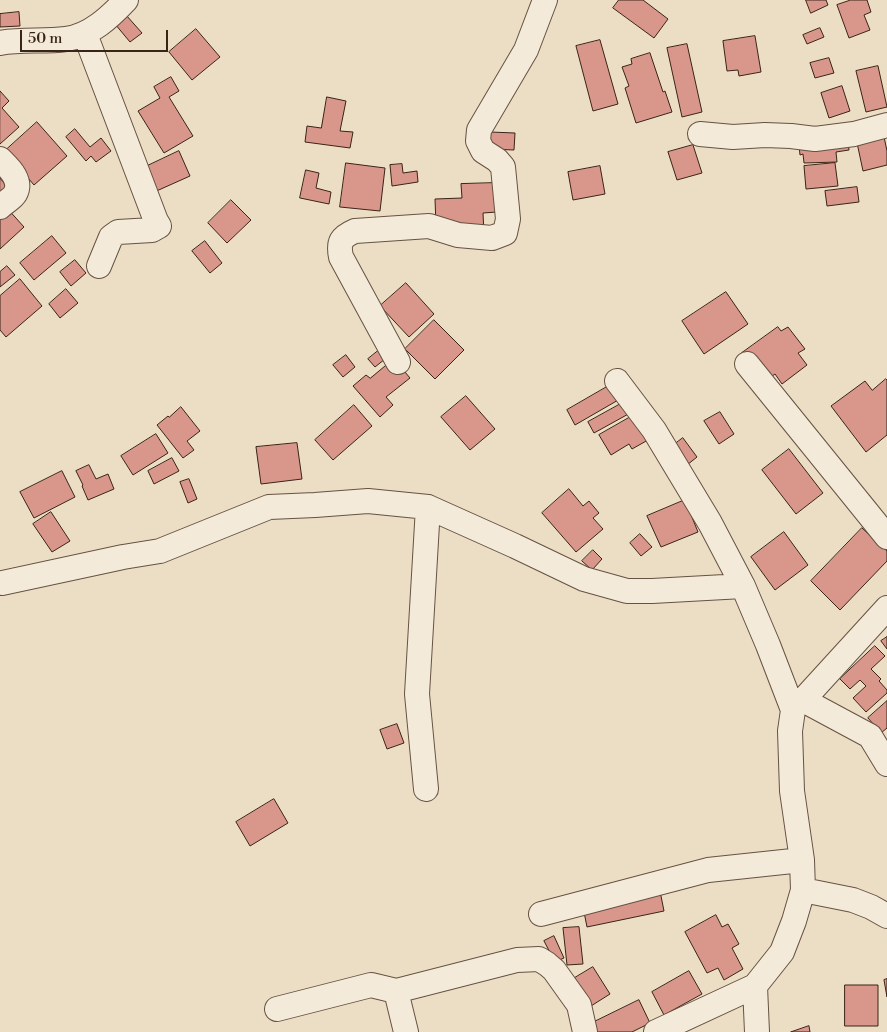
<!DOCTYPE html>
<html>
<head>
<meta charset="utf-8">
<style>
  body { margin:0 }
  #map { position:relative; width:887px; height:1032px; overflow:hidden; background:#ecdec4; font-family:"Libre Bodoni",serif }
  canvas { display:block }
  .scale { position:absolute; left:20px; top:30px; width:148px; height:22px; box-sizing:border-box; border:2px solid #3a2317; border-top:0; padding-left:6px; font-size:15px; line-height:18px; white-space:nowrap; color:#3a2317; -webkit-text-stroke:4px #f3ead9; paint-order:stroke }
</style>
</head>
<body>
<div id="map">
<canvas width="887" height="1032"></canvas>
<div class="scale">50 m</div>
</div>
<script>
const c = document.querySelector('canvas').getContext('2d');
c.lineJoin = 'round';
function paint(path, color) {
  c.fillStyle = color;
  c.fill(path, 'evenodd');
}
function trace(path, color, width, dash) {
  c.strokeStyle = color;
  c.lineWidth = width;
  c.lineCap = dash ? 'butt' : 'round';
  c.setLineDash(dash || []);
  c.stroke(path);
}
const building = new Path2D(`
  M619 0H643L668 19 654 38 613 8Z
  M806 0H826L828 5 811 13Z
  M851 0H867L871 12 864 15 870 30 849 38 837 5Z
  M19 12 20 26 0 27V14Z
  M126 15 142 33 130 42 115 24Z
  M820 28 824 37 807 44 803 35Z
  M196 29 220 57 192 80 169 52Z
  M755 36 761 72 739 76 738 70 727 71 723 41Z
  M600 40 618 104 593 111 576 46Z
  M687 44 702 112 682 117 667 48Z
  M650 53 663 92 665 91 672 112 636 123 625 88 629 86 622 67 632 64 631 59Z
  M829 58 834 73 815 78 810 63Z
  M878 66 887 107 866 112 856 71Z
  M171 77 179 91 169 97 193 136 164 153 138 111 160 98 154 87Z
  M842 86 850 111 829 118 821 93Z
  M0 91 9 101 2 108 19 127 0 144Z
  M327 97 346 101 340 131 353 132 350 148 305 142 307 126 321 128Z
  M37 122 67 156 34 185 5 151Z
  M75 129 90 147 101 138 111 151 96 162 91 156 86 161 66 137Z
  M490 132 515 133 514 150 490 149Z
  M883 132 887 151V165L863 171 856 138Z
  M848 141 849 150 836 152 837 162 804 163 803 154 800 155 799 145Z
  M693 145 702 173 677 180 668 152Z
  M179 151 190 176 152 193 141 169Z
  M346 163 385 168 380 211 340 207Z
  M835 163 838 186 806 189 804 166Z
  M402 164 403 173 417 171 418 182 392 186 390 165Z
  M600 166 605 194 573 200 568 172Z
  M306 170 319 173 316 188 331 192 329 204 300 198Z
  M0 178 8 188 0 194Z
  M495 183 497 212 483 213 484 234 436 226 435 199 462 198 461 184Z
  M857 187 859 202 827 206 825 191Z
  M231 200 251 220 227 243 208 223Z
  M6 207 24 227 0 249V212Z
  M52 236 66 253 34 280 20 263Z
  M205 241 222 263 210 273 192 251Z
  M75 260 86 273 71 286 60 272Z
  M7 266 15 275 0 287V272Z
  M20 279 42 306 6 337 0 330V296Z
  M406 283 434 314 409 337 380 306Z
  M66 289 78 303 60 318 49 304Z
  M726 292 748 324 704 354 682 321Z
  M434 320 464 350 435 379 405 349Z
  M778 327 781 331 788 327 805 349 798 353 807 365 782 384 775 374 764 382 742 353Z
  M383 347 390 355 375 367 368 359Z
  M346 355 355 367 343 377 333 365Z
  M394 359 410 378 386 397 393 405 380 417 353 386 366 375 370 378Z
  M886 379 887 380V435L866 452 831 406 865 381 872 390Z
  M612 384 620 399 575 425 567 410Z
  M466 396 495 429 470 450 441 417Z
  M626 401 632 412 594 433 588 422Z
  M354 405 372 426 333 460 315 440Z
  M181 407 200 431 187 441 194 450 183 458 157 425 168 416 169 417Z
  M720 412 734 434 719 444 704 421Z
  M634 415 648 440 632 449 629 444 611 455 599 435Z
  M156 434 168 453 133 475 121 456Z
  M683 438 697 457 682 469 667 450Z
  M297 443 302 479 261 484 256 447Z
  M789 449 823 493 796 514 762 470Z
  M172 458 179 471 154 484 148 471Z
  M89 465 96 479 108 474 114 489 88 500 82 486 83 485 76 471Z
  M62 471 75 497 34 518 20 492Z
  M189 479 197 499 188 503 180 482Z
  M569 489 583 506 589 501 599 513 593 518 603 529 576 552 542 513Z
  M685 500 698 532 661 547 647 516Z
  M51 512 70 541 52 552 33 524Z
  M862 528 887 551V561L840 610 811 581Z
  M784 532 808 565 775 590 751 557Z
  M640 534 652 547 641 556 630 543Z
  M593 550 602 559 592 570 582 561Z
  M887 637V649L881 641Z
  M875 646 885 656 871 669 881 679 879 681 887 690V693L866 712 853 698 866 686 860 680 850 689 840 679Z
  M887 701V728L881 733 868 718Z
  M397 724 404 743 387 749 380 730Z
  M274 799 288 823 250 846 236 822Z
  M660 891 664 911 587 927 583 907Z
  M716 915 722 927 728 924 739 944 732 948 743 969 724 980 718 968 707 973 685 932Z
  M579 927 583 964 567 965 563 928Z
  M554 936 564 958 555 962 544 941Z
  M593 967 610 994 591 1006 573 979Z
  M689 971 702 994 664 1015 652 992Z
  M887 979V997L884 980Z
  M845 985H878V1026H845Z
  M639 1000 650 1023 632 1032H590L588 1025Z
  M809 1026 810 1032H791Z`);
const street = new Path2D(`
  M85 34 156 221 159 226 152 230 118 232 111 237 99 266
  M0 43C21 39 44 42 66 39 90 36 110 17 126 0
  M700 134 733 137 765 135 791 136 815 139 854 134 887 125
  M0 159C8 167 23 180 15 194 13 198 4 203 0 207
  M398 362 341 257C338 242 341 237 355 231L429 226 458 235 492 238 505 233 508 219 503 167 497 160 483 151 478 141 479 130 526 50 545 0
  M747 364 887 537
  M617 381 654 430 710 523 743 586 768 645 793 710
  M2 583 123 557 160 551 269 507 315 505 368 501 428 507 515 546 584 579 627 591H652L743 586
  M803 700 870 736 887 764
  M426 789 417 694 428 507
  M803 890 853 900 871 907 887 916
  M541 914 708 870 802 860
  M396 991 517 960 539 959 547 964 554 970 579 1005 585 1032
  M277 1009 371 985 396 991 406 1032
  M656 1032 755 986
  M757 1032 755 986 782 952 794 921 803 890 802 860 792 791 790 731 793 710 797 702 803 700 887 608`);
paint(building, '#d9978c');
trace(building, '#3a2317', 1);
trace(street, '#665242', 26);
trace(street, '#f3ead9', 24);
</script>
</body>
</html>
